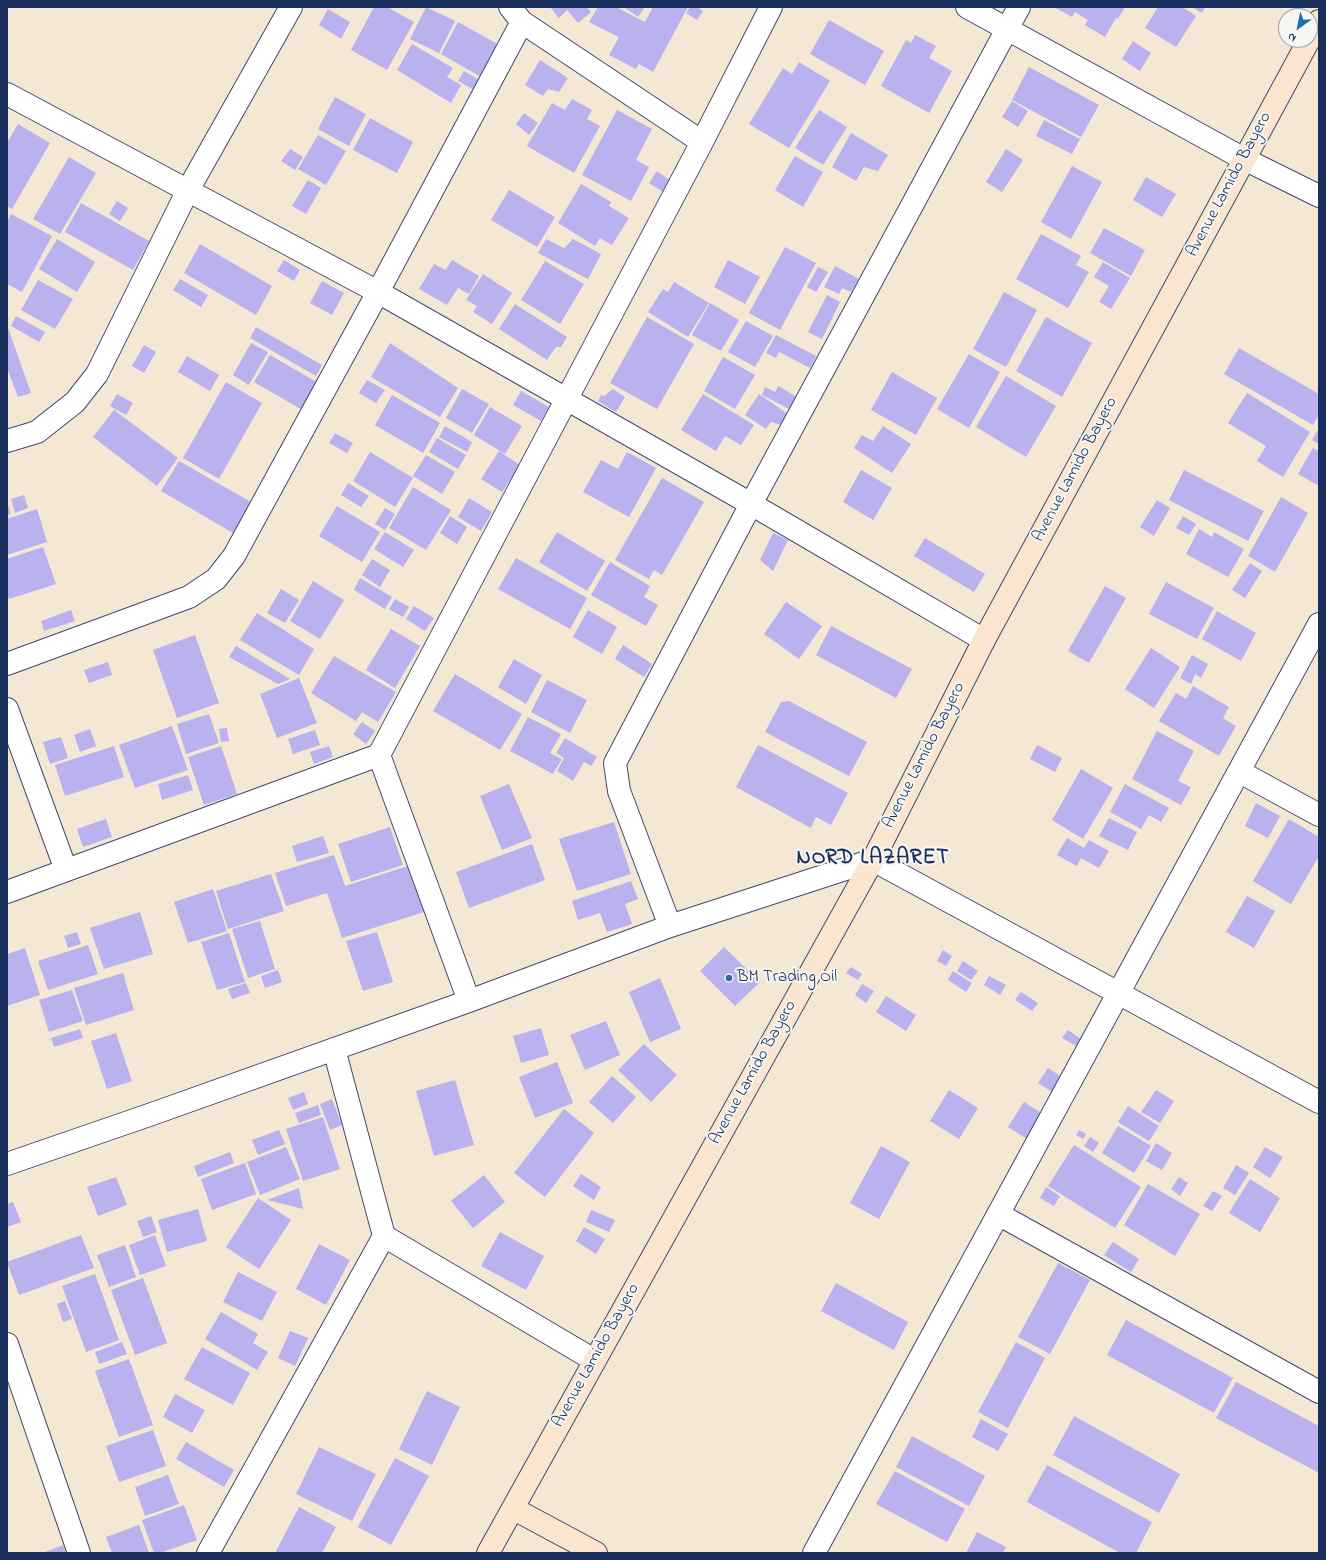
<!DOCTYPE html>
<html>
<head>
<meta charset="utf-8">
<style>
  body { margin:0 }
  #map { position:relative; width:1326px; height:1560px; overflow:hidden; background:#f4e7d4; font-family:"Indie Flower",sans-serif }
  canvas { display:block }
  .frame { position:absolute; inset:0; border:8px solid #1b2f5e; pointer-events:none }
  .north { position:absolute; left:1278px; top:8px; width:40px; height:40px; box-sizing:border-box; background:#f6f6f2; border:1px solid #9ea6b7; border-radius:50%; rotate:213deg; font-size:11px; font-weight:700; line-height:16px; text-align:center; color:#1b2f5e }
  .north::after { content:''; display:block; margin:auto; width:14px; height:18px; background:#1f6fb2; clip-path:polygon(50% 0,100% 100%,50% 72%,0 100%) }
</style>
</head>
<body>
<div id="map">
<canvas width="1326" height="1560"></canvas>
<div class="frame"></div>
<div class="north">N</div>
</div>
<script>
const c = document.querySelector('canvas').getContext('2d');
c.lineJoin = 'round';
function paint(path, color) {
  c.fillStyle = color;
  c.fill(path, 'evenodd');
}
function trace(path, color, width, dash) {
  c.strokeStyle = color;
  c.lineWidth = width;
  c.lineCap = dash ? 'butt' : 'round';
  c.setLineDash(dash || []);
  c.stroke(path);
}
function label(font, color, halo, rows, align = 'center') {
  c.font = font + ' "Indie Flower",sans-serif';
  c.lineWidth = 4;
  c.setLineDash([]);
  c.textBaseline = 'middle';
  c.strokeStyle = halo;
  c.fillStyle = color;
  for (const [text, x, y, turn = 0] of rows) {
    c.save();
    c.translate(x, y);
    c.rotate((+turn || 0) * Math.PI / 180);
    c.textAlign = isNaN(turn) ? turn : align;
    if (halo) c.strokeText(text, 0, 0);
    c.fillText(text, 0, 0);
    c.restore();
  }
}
const building = new Path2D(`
  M374 7H387L414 22 387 70 351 50Z
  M426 7 455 21 439 53 410 39Z
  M550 7H587L591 12 578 23 567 10 559 18Z
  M598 7H616L645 22 653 7H688L653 72 639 64 636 69 609 55 619 37 589 22Z
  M624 7H645L638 17Z
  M690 7H697L703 11 697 20 686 13Z
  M1054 7H1125L1118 19 1116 18 1105 37 1085 25 1088 20 1075 12 1072 17Z
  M1158 7H1182L1196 16 1176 47 1145 28Z
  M1192 7H1205L1202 13Z
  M328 9 350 22 341 39 319 25Z
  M829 20 884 51 865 85 810 54Z
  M458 22 501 46 483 78 441 54Z
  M915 35 936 46 929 58 952 71 929 113 881 86 906 40 911 43Z
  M1133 41 1151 53 1140 71 1122 59Z
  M412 44 453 68 447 77 461 85 451 103 397 70Z
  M540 60 568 78 559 92 548 89 543 96 525 85Z
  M799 62 830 81 789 148 749 124 783 68 792 74Z
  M1029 67 1099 105 1081 137 1012 100Z
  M464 71 481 81 476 91 458 81Z
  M335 97 366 114 349 146 318 129Z
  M572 99 592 110 587 119 600 126 574 173 527 146 552 103 565 110Z
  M1012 101 1028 111 1018 127 1002 117Z
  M617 110 652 129 636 160 649 167 631 201 582 175Z
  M819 110 847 127 823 165 795 148Z
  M524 113 538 123 529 135 516 124Z
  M370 118 413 142 397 173 353 150Z
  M1044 120 1080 139 1072 154 1036 136Z
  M18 124 50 143 12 209 7 206V143Z
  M851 133 888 155 878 171 864 167 856 181 832 167Z
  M318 135 346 151 326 185 298 169Z
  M290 149 303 157 295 170 281 161Z
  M1006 149 1023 160 1002 192 986 182Z
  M795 156 823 172 803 207 775 190Z
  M69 157 96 173 60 234 33 219Z
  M1072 166 1102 182 1071 239 1041 222Z
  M657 171 671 181 666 194 649 183Z
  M1146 177 1176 194 1162 217 1133 200Z
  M308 180 321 188 306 214 292 206Z
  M581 184 611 202 609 206 629 218 612 245 600 238 595 246 558 223Z
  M509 190 555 217 537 247 491 220Z
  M117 201 128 208 120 221 109 214Z
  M81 203 149 241 133 270 65 232Z
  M11 214 52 236 22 292 7 284V222Z
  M1104 228 1145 250 1131 276 1090 253Z
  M1041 234 1081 256 1076 265 1089 272 1068 308 1016 279Z
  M57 239 95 262 77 292 39 269Z
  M546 239 564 248 573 239 601 254 588 279 538 253Z
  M200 244 272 286 256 315 184 273Z
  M785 247 816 263 780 330 749 313Z
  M284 260 300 270 294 281 277 271Z
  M452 260 479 276 469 294 458 288 447 305 419 289 434 264 446 270Z
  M728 260 760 277 745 304 714 287Z
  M545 261 584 284 560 324 521 300Z
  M1103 262 1130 278 1111 309 1099 302 1109 286 1094 277Z
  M835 266 859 279 851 292 842 288 839 294 824 287Z
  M818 267 828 272 816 292 807 287Z
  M483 274 512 293 492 324 473 312 477 306 466 300Z
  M180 279 208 295 201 307 173 290Z
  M38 280 73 299 55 329 21 310Z
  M322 281 344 293 332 315 310 303Z
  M674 282 709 303 688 337 648 312 663 289 668 292Z
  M1004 292 1037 310 1006 367 973 349Z
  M827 295 840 302 822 339 808 332Z
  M710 303 739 320 721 351 692 335Z
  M515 304 567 337 561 347H556L547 360 499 329Z
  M16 316 45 332 39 342 11 326Z
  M647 317 694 344 657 409 610 383Z
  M1046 317 1092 343 1062 397 1016 371Z
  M746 321 773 336 755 367 728 352Z
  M7 325 31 393 18 397 7 368Z
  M256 327 322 365 316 376 250 338Z
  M776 335 816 356 810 368 779 352 776 358 766 353Z
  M251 343 268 352 249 385 233 375Z
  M390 343 458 388 440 417 371 377Z
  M144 345 156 352 144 373 132 366Z
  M1239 348 1319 394V414L1313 425 1224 374Z
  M969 354 1000 372 969 428 937 409Z
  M270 355 320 384 304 411 254 382Z
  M187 356 219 375 210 391 178 372Z
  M723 357 755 375 735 409 704 391Z
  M892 372 937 398 916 435 871 410Z
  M1006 376 1056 406 1026 457 976 427Z
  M367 380 385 390 376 403 359 393Z
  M226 382 262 403 219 479 183 458Z
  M778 386 797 397 791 410 762 395 765 387 775 392Z
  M462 389 489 404 472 433 446 418Z
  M613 389 625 397 616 412 598 401 601 395 604 396Z
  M521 391 549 407 541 421 513 405Z
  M1247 393 1310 432 1283 477 1257 461 1266 446 1228 423Z
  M117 394 133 403 126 415 110 406Z
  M703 394 754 425 741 445 725 436 716 451 681 430Z
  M759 394 788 414 781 425 771 422 766 429 745 415Z
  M392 395 440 423 423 453 375 425Z
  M490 407 522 426 505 454 474 435Z
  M114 410 178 458 157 486 93 437Z
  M445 426 472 442 467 452 439 437Z
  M883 426 911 444 892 473 854 448 862 435 873 441Z
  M1319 428V444L1312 440Z
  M335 433 353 443 347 453 329 443Z
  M437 438 466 455 458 469 429 452Z
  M1313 448 1319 451V486L1298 474Z
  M499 451 520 465 502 492 481 479Z
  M370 452 413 478 395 507 353 481Z
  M627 452 656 468 629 517 583 492 601 460 618 469Z
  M426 455 455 472 442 494 413 476Z
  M179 461 251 502 233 533 161 491Z
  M861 470 892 488 873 520 843 502Z
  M1184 470 1264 511 1248 541 1169 500Z
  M662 478 704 502 662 575 654 570 649 579 615 560Z
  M348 483 369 496 361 507 341 495Z
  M413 487 451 510 426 550 389 528Z
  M24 495 28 508 15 513 11 499Z
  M1281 497 1308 513 1275 572 1248 556Z
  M469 498 492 512 481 531 458 517Z
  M1157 500 1170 508 1154 536 1140 527Z
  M7 503 11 514 7 515Z
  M337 506 380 532 362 562 319 536Z
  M385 508 395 514 385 530 375 524Z
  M37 509 47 542 7 555V519Z
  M450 516 467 527 457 544 440 533Z
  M1183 516 1196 524 1189 535 1176 528Z
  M1199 529 1212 537 1214 532 1244 549 1228 577 1186 554Z
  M385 532 414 550 403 567 374 549Z
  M557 532 605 561 587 591 539 562Z
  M773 533 788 540 773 571 760 560Z
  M925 538 985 574 974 592 914 556Z
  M43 547 56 584 9 599 7 594V559Z
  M516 558 587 598 570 629 498 589Z
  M372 559 390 570 380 587 362 575Z
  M610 562 650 586 644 597 658 605 646 626 591 595Z
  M1250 563 1262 571 1245 598 1232 590Z
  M360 578 392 597 385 609 354 590Z
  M313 581 344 600 320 639 290 621Z
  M1166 582 1214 608 1197 639 1149 614Z
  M1105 586 1126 598 1089 663 1068 651Z
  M281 589 299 600 285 623 267 613Z
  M395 599 409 607 403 617 389 609Z
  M786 602 822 626 799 659 764 634Z
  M414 606 434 618 425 631 406 619Z
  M71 610 75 621 44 631 41 621Z
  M588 610 617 627 602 654 573 637Z
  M1217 611 1256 633 1241 661 1202 639Z
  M257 613 314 649 299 675 240 640Z
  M831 626 912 669 896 698 816 655Z
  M391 629 420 646 395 688 366 670Z
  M195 635 219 703 177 718 153 650Z
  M623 645 652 664 644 677 615 659Z
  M236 646 290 679 278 684 229 657Z
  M1151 648 1180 667 1154 708 1125 689Z
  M1192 655 1208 664 1201 678 1195 674 1191 684 1180 678Z
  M334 656 396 692 378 722 362 712 356 721 311 693Z
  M514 659 542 675 526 704 498 687Z
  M108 662 112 675 89 683 84 670Z
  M455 674 522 714 500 750 433 711Z
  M299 678 317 723 277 738 260 694Z
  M547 680 587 700 570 733 531 712Z
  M1193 686 1229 707 1223 718 1236 726 1219 756 1159 721 1176 693 1186 699Z
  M789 701 867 742 849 776 765 732 781 702Z
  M209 714 219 743 186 754 177 724Z
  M528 717 561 734 550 753 562 759 553 774 510 751Z
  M362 722 375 731 366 744 353 734Z
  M172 726 188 770 135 788 119 745Z
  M227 728 229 741 221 742 219 729Z
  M90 729 96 746 80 752 74 735Z
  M315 730 320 745 293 754 288 739Z
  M1157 731 1194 751 1178 781 1191 787 1181 805 1132 779Z
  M61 737 68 758 50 764 43 742Z
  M565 738 597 757 591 766 584 762 573 781 557 771 564 758 556 753Z
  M758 745 848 793 831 825 816 817 811 828 736 787Z
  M1037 745 1062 758 1055 772 1030 759Z
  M114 746 124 777 65 796 55 765Z
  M221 746 237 794 204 805 188 757Z
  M329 746 333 757 314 764 310 752Z
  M1081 769 1113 788 1083 839 1052 820Z
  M188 775 193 790 162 800 158 784Z
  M509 784 532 838 502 850 480 796Z
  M1125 784 1169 808 1161 822 1149 815 1141 829 1110 812Z
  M1256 803 1280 816 1268 838 1245 826Z
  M1109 818 1137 832 1128 850 1099 836Z
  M106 819 112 837 83 847 77 829Z
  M1289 819 1319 837V856L1291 904 1253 881Z
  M614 822 631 874 577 891 559 839Z
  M390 827 403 865 351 882 338 844Z
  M323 836 329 853 297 862 292 846Z
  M1067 838 1084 848 1089 840 1109 851 1099 868 1081 858 1077 866 1057 855Z
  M532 844 545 880 469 908 456 872Z
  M334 855 345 886 408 866 424 912 342 938 327 893 286 906 275 873Z
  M271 874 284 911 228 929 216 891Z
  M631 881 638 899 625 904 632 924 607 932 600 913 578 920 572 901Z
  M213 889 227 931 188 943 174 902Z
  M1247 896 1275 911 1254 948 1226 932Z
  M140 912 153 954 104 969 90 928Z
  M260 921 275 969 248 978 232 929Z
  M77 932 81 944 68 948 64 936Z
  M377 932 393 982 363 991 346 941Z
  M229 933 245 982 217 990 201 942Z
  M88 945 98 974 48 990 38 961Z
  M724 947 760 982 735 1006 700 971Z
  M25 948 40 995 7 1006V954Z
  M943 950 952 956 946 966 937 961Z
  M963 961 978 971 971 980 957 971Z
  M851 967 862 974 858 980 846 973Z
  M278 970 282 982 265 988 261 976Z
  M953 971 972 983 966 992 948 980Z
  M123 973 134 1010 86 1025 74 988Z
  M989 976 1006 985 1000 995 984 985Z
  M660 978 681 1029 650 1042 629 992Z
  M246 983 250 993 232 999 228 989Z
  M862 984 874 991 866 1003 855 995Z
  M72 990 83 1021 49 1032 39 1000Z
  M1021 992 1038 1003 1032 1011 1015 1000Z
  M886 996 916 1015 906 1031 876 1012Z
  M606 1021 620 1055 585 1070 570 1035Z
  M541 1028 549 1055 521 1063 513 1036Z
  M80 1029 83 1038 54 1047 51 1038Z
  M1068 1030 1081 1039 1076 1046 1062 1038Z
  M116 1033 132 1081 107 1089 91 1041Z
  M644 1044 677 1075 651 1102 618 1070Z
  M557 1062 573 1103 535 1118 519 1077Z
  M1048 1068 1071 1083 1062 1098 1038 1083Z
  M612 1076 636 1097 613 1123 589 1102Z
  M455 1080 474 1145 434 1156 416 1091Z
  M949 1090 978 1108 959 1139 930 1121Z
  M1156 1090 1174 1101 1160 1123 1141 1112Z
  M304 1092 308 1104 293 1110 288 1098Z
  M332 1099 342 1125 330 1130 320 1104Z
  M1024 1102 1043 1114 1027 1139 1008 1127Z
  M318 1105 321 1115 299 1123 295 1113Z
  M1128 1106 1159 1126 1149 1141 1118 1122Z
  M564 1109 594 1133 545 1197 514 1173Z
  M323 1117 340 1169 303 1181 286 1129Z
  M1118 1126 1151 1146 1134 1173 1102 1153Z
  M279 1130 285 1144 258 1155 252 1140Z
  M1079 1130 1086 1134 1083 1139 1076 1135Z
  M1090 1137 1099 1143 1093 1152 1084 1146Z
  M1156 1143 1172 1153 1162 1170 1146 1161Z
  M1074 1145 1141 1187 1115 1228 1048 1186Z
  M881 1146 910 1162 879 1219 850 1203Z
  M286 1147 300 1179 260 1195 247 1162Z
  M1265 1147 1283 1157 1270 1178 1253 1167Z
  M230 1152 234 1163 198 1177 194 1166Z
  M245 1163 256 1194 212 1210 201 1179Z
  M1236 1165 1249 1173 1235 1195 1223 1188Z
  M581 1174 601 1187 594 1200 573 1186Z
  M484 1175 505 1202 473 1228 451 1201Z
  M116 1177 127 1205 98 1216 87 1187Z
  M1179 1177 1188 1183 1180 1196 1171 1189Z
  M1250 1179 1280 1198 1260 1232 1229 1213Z
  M1148 1184 1200 1214 1175 1256 1124 1225Z
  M1046 1187 1060 1196 1054 1206 1040 1198Z
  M299 1188 303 1209 267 1200Z
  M1213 1191 1222 1196 1212 1211 1203 1206Z
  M258 1198 291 1220 259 1269 226 1247Z
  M13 1202 21 1222 7 1227V1204Z
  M198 1209 207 1241 167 1252 158 1220Z
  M591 1210 615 1220 609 1232 586 1222Z
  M151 1216 157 1232 143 1237 137 1221Z
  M584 1227 605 1239 596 1254 576 1241Z
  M500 1232 544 1256 526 1290 481 1266Z
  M81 1235 94 1268 19 1295 7 1262Z
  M155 1235 166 1266 140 1275 129 1245Z
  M1113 1242 1139 1259 1131 1272 1104 1255Z
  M319 1244 350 1260 326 1305 296 1289Z
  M125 1245 136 1277 109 1287 97 1255Z
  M1058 1263 1090 1280 1050 1354 1018 1337Z
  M238 1272 277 1292 262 1321 223 1302Z
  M95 1274 119 1340 86 1352 62 1286Z
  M143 1278 167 1343 135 1355 111 1290Z
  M836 1283 908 1322 894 1350 821 1311Z
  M65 1301 72 1319 63 1322 57 1304Z
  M221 1312 258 1334 253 1343 268 1352 257 1370 205 1339Z
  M1126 1320 1233 1378 1214 1413 1107 1355Z
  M290 1331 308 1338 295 1366 278 1358Z
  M122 1342 127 1354 99 1364 95 1352Z
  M1016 1342 1045 1358 1008 1428 978 1412Z
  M202 1347 250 1373 233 1405 184 1379Z
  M129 1359 153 1425 119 1437 95 1371Z
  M1236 1382 1319 1426V1473L1216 1418Z
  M427 1391 460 1407 432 1465 399 1449Z
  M175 1394 205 1410 192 1433 163 1417Z
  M1074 1416 1180 1474 1159 1513 1053 1455Z
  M981 1419 1008 1434 998 1451 972 1437Z
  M153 1430 166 1466 119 1482 106 1446Z
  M912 1436 985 1476 969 1506 896 1467Z
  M186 1442 234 1470 224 1487 176 1459Z
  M319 1447 376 1474 352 1521 296 1494Z
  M395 1458 429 1476 391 1545 358 1527Z
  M1047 1465 1152 1522 1136 1553H1120L1027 1502Z
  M895 1471 965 1509 947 1542 876 1504Z
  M168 1475 179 1504 145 1516 135 1487Z
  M184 1505 197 1540 160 1553H154L142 1520Z
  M299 1507 336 1527 322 1553H275Z
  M139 1525 149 1553H112L106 1537Z
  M977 1532 1006 1547 1003 1553H966Z
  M63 1545 66 1553H42Z`);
const street = new Path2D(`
  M510 7 522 22 702 142
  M967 7 1244 159 1319 196
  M7 94 378 292 751 504 984 640
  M7 441 37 432 75 402 97 374 188 190 291 7
  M7 664 189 597 216 579 234 556 378 292 522 22
  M7 709 66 870
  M379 755 469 1001
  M1240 772 1319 815
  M7 892 379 755 702 142 771 7
  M670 926 619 791 615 763 751 504 1019 7
  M7 1164 152 1114 469 1001 670 926 873 860 1319 1102
  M998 1214 1319 1392
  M384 1236 594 1360
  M7 1344 79 1553
  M208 1553 384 1236 334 1049
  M814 1553 1319 624`);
const secondary = new Path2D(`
  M1310 37 1319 21
  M514 1509 596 1553
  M488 1553 873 860 984 640 1309 40`);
const markers = [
  [729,978,4,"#1f6fb2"]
];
const streetNames = [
  ["Avenue Lamido Bayero",1230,185,-62],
  ["Avenue Lamido Bayero",1076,470,-62],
  ["Avenue Lamido Bayero",925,756,-63],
  ["Avenue Lamido Bayero",754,1073,-61],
  ["Avenue Lamido Bayero",597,1356,-61]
];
const poiNames = [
  ["BM Trading Oil",737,978]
];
const districtNames = [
  ["NORD LAZARET",873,860]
];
paint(building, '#bab1ef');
trace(street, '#3c4b70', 24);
trace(secondary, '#3c4b70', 24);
trace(street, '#fff', 22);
trace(secondary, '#fce5cf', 22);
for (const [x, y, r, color] of markers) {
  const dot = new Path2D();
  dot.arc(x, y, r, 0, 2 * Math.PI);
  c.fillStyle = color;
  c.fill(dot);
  trace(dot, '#f6f6f2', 1.5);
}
label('17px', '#1b2f5e', '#f6f6f2', streetNames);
label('17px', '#1b2f5e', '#f6f6f2', poiNames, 'left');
c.letterSpacing = '1px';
label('bold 21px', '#1b2f5e', '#f6f6f2', districtNames);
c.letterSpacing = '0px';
</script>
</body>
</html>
